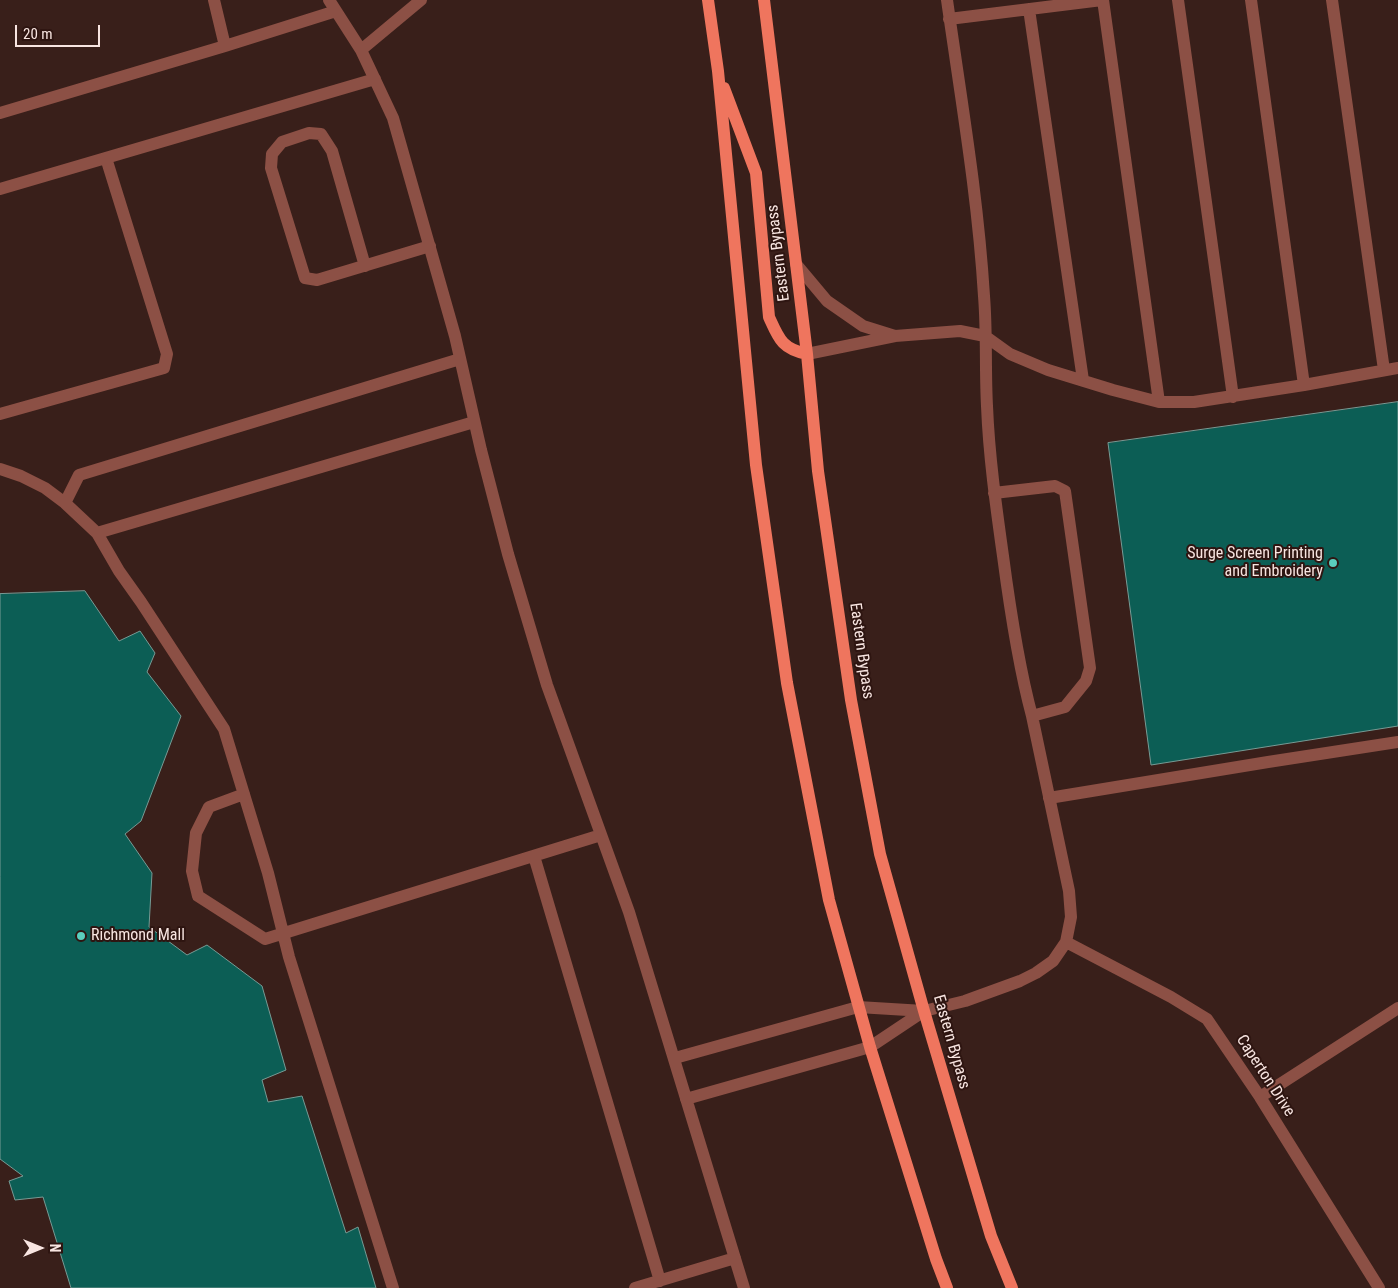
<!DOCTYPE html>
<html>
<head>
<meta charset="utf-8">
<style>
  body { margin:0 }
  #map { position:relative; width:1398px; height:1288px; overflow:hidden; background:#391f1a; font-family:"Roboto Condensed",sans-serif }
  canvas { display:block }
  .north { position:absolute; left:15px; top:1223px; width:50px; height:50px; -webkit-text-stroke:4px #2e1511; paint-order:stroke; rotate:90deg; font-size:14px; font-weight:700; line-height:20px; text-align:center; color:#f8e5e1 }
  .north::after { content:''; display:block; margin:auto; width:18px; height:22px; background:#f8e5e1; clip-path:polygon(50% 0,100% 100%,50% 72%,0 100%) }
  .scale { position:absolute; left:15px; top:25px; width:85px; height:22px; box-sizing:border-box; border:2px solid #f8e5e1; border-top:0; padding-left:6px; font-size:15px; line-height:18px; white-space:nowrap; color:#f8e5e1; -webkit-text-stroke:4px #2e1511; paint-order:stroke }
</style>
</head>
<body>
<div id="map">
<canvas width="1398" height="1288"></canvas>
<div class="north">N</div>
<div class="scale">20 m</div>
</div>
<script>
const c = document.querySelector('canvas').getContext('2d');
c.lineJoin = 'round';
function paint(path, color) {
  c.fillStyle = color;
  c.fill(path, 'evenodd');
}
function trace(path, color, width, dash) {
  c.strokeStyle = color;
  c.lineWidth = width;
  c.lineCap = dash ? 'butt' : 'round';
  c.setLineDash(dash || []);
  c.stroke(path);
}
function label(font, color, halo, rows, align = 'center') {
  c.font = font + ' "Roboto Condensed",sans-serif';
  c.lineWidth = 4;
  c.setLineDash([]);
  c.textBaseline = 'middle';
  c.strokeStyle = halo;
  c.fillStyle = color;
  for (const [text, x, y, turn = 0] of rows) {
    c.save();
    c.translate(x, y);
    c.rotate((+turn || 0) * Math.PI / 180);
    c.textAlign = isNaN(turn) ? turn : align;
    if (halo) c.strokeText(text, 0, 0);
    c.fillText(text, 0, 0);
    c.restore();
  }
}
const building = new Path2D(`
  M1398 402V726L1151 765 1108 443Z
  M85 591 119 641 140 631 155 653 147 672 181 716 141 821 125 834 152 873 149 927 187 955 207 945 262 986 286 1070 262 1080 268 1102 302 1096 346 1233 358 1227 376 1288H71L43 1197 15 1200 9 1181 23 1176 0 1159V594Z`);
const minor = new Path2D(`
  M214 0 225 46
  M329 0 361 50 393 118 455 336 481 450 508 554 547 685 629 912 744 1288
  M1103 0 1159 402
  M1178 0 1233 397
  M1251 0 1304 385
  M1332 0 1384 370
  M1029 9 1083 380
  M949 19 1102 0
  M361 50 421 0
  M0 113 225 46 336 11
  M0 189 375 79
  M796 264 827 301 863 326 895 336 807 354
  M365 266 332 151 321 134 309 133 282 142 272 154 271 168 305 278 317 280 430 246
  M895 336 960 331 985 336 1010 354 1048 370 1113 390 1159 402H1194L1304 385 1398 368
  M0 414 164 368 167 354 106 158
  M0 469 21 476 45 488 65 503 97 533 119 571 141 602 224 729 268 873 289 957 393 1288
  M994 493 1055 486 1065 491 1090 668 1086 681 1065 707 1032 716
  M65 503 79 475 460 359
  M97 533 474 422
  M244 794 209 807 196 833 192 871 198 896 265 939 601 835
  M1049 798 1268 762 1398 742
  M534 856 660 1281
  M1066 942 1171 997 1207 1019 1260 1097 1379 1288
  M675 1058 858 1007 924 1011 965 1001 1020 981 1036 973 1053 961 1066 942 1071 917 1069 891 1032 716C1018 664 1010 609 1003 556 996 506 989 456 987 406 985 369 987 333 984 296 978 197 961 99 947 0
  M1260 1097 1398 1008
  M686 1099 870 1047 924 1011
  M635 1288 735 1258`);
const major = new Path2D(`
  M708 0 718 71 756 465 787 683 829 900 870 1047 936 1259 947 1288
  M764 0 807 354 818 471 851 700 880 854 924 1011 991 1236 1012 1288
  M724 88 756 173 769 317C779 339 782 349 807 354`);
const markers = [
  [1333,563,5,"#5acebd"],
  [81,936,5,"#5acebd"]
];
const streetNames = [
  ["Eastern Bypass",779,253,-97],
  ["Eastern Bypass",861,651,82],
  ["Eastern Bypass",951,1042,74],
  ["Caperton Drive",1265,1076,57]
];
const poiNames = [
  ["Surge Screen Printing",1323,554],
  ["and Embroidery",1323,572],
  ["Richmond Mall",91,936,"left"]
];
paint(building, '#0c5e55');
trace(building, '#779b95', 1);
trace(minor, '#8c5045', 12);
trace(major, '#ef755e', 12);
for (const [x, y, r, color] of markers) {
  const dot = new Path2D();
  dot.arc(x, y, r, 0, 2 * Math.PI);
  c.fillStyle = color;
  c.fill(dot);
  trace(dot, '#2e1511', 2);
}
label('16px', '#f8e5e1', '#2e1511', streetNames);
label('16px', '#f8e5e1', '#2e1511', poiNames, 'right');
</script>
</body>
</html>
